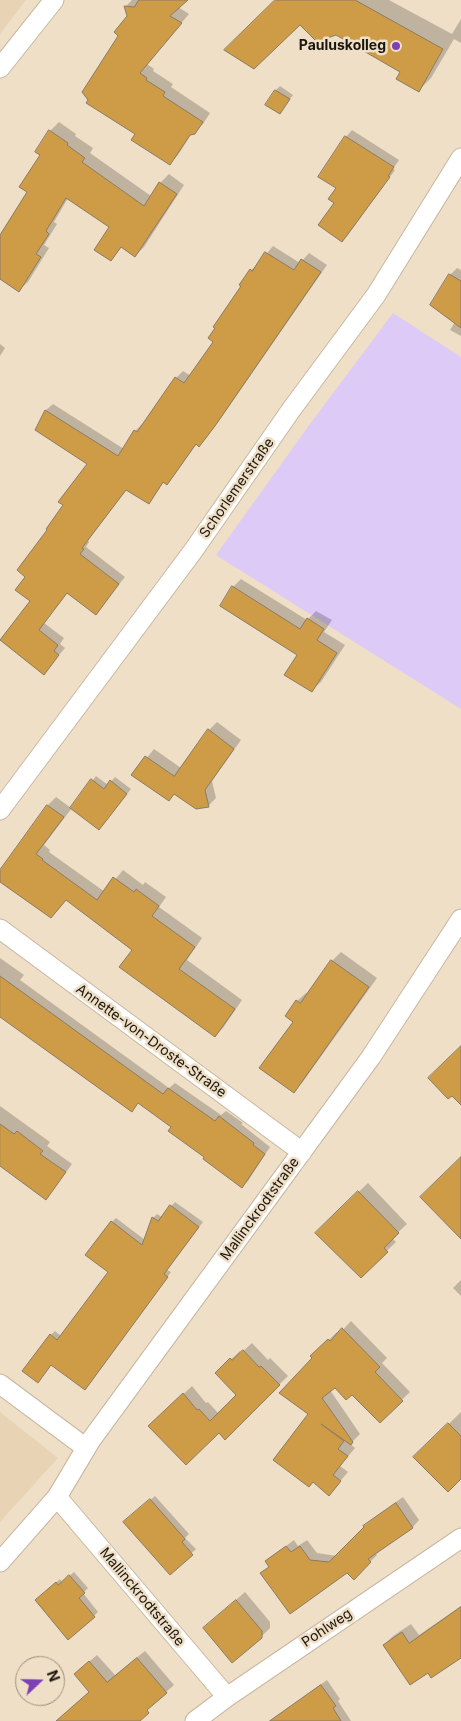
<!DOCTYPE html>
<html>
<head>
<meta charset="utf-8">
<style>
  body { margin:0 }
  #map { position:relative; width:461px; height:1721px; overflow:hidden; background:#efdfc7; font-family:Inter,sans-serif }
  canvas { display:block }
  .north { position:absolute; left:15px; top:1656px; width:50px; height:50px; box-sizing:border-box; background:#efdfc7; border:1px solid #9a8f7d; border-radius:50%; rotate:69deg; font-size:14px; font-weight:700; line-height:20px; text-align:center; color:#1b160d }
  .north::after { content:''; display:block; margin:auto; width:18px; height:22px; background:#7d40b5; clip-path:polygon(50% 0,100% 100%,50% 72%,0 100%) }
</style>
</head>
<body>
<div id="map">
<canvas width="461" height="1721"></canvas>
<div class="north">N</div>
</div>
<script>
const c = document.querySelector('canvas').getContext('2d');
c.lineJoin = 'round';
function paint(path, color) {
  c.fillStyle = color;
  c.fill(path, 'evenodd');
}
function trace(path, color, width, dash) {
  c.strokeStyle = color;
  c.lineWidth = width;
  c.lineCap = dash ? 'butt' : 'round';
  c.setLineDash(dash || []);
  c.stroke(path);
}
function label(font, color, halo, rows, align = 'center') {
  c.font = font + ' Inter,sans-serif';
  c.lineWidth = 5;
  c.setLineDash([]);
  c.textBaseline = 'middle';
  c.strokeStyle = halo;
  c.fillStyle = color;
  for (const [text, x, y, turn = 0] of rows) {
    c.save();
    c.translate(x, y);
    c.rotate((+turn || 0) * Math.PI / 180);
    c.textAlign = isNaN(turn) ? turn : align;
    if (halo) c.strokeText(text, 0, 0);
    c.fillText(text, 0, 0);
    c.restore();
  }
}
const built = new Path2D(`
  M0 0H26L0 34Z
  M0 1412 58 1458 0 1522Z`);
const green = new Path2D(`
  M393 313 461 357V709L216 555 310 424Z`);
const shadow = new Path2D(`
  M132 0H186L178 7 189 14 147 64 154 69 153 71 173 84 171 87 210 113 203 124 192 133 178 155 169 164 136 134 120 36 128 16 126 6Z
  M277 0H389L452 34 461 19V43L454 39 431 78 418 91 402 71Z
  M280 86 293 95 280 113 276 90Z
  M59 122 76 134 75 136 93 148 90 153 151 196 160 183 169 174 184 185 144 247 135 256 123 246 111 259V227L68 198 54 222 57 224 44 245 49 248 28 282 19 290 0 278V237L29 192 50 131Z
  M352 130 399 160 393 169 395 170 348 235 342 241 335 203 338 188 320 177 346 137Z
  M273 246 300 263 309 253 327 265 221 418 206 438 199 445 197 443 173 477 167 484 164 482 155 495 149 502 126 490 88 540 89 542 86 547 125 577 96 613 68 592 44 623 64 638 60 644 65 648 44 673 32 600 26 577 89 464 37 430 46 410 53 404 124 449 135 431 142 424 143 425 176 378 183 371 191 376 215 341 251 270 258 264Z
  M457 268 461 270V336L450 330 455 322 450 275Z
  M0 344 5 348 0 356Z
  M241 579 307 620 316 611 332 620 324 632 345 645 321 682 312 690 299 654 233 587Z
  M217 722 241 740 212 781 216 798 208 806 175 793 133 775 154 749 181 768 209 730Z
  M96 776 108 785 115 777 131 789 99 829 72 808 44 845 50 850 49 852 105 892 123 870 143 885 145 882 166 897 159 907 202 938 187 960 242 1000 223 1028 215 1036 134 949 67 899 59 908 0 880V872L48 805 56 797 71 808Z
  M341 952 377 978 302 1083 293 1091 294 1022 297 1001 306 993 308 994 332 961Z
  M0 958 24 975 20 980 169 1088 175 1083 221 1115 226 1111 243 1123 241 1124 270 1147 248 1181 242 1187 173 1127 139 1102 131 1110 0 1016Z
  M0 1106 50 1142 47 1146 72 1164 53 1190 46 1198 0 1165Z
  M368 1183 407 1224 392 1238 396 1242 361 1276 316 1233Z
  M175 1202 203 1222 167 1270 171 1272 89 1384 52 1364 38 1381 51 1335 55 1331 61 1336 110 1272 112 1222 116 1218 145 1240 153 1218 157 1214 162 1217Z
  M461 1280V1296L453 1288Z
  M351 1321 387 1358 382 1363 410 1392 380 1421 352 1393 335 1386 330 1390 360 1434 350 1444 355 1448 340 1466 348 1472 329 1494 310 1413 314 1358 312 1356 337 1332 339 1334Z
  M252 1343 268 1360 270 1358 288 1376 225 1438 219 1431 150 1426 192 1386 206 1403 208 1402 219 1414 238 1395 225 1365 240 1351 241 1353Z
  M461 1412V1478L415 1457Z
  M155 1496 189 1534 185 1538 196 1549 170 1573 129 1518Z
  M403 1497 419 1520 413 1527 375 1553 377 1555 354 1578 347 1571 262 1574 270 1566 266 1561 294 1540 298 1546 307 1540 317 1553 337 1556 366 1528 365 1526 372 1519Z
  M74 1572 88 1588 83 1593 98 1612 94 1616 41 1596 60 1579 62 1582Z
  M245 1592 270 1622V1628L261 1637 214 1619Z
  M461 1606V1657L428 1672 384 1645 393 1636 411 1624 419 1635Z
  M145 1651 174 1685 133 1721H76L90 1692 83 1667 97 1655 115 1675Z
  M327 1680 340 1699 338 1701 351 1721H269Z`);
const building = new Path2D(`
  M139 0H188L170 16 182 23 140 73 147 78 146 80 165 92 163 96 203 122 195 134 190 135 170 165 131 140 135 134 86 103 88 100 82 92 118 36 114 32 127 16 124 6 134 7Z
  M275 0H355L443 49 419 92 396 79 400 72 336 35 317 42 300 25 254 69 224 50Z
  M275 90 290 99 280 114 265 105Z
  M49 130 68 143 67 145 85 158 82 162 144 206 159 182 177 194 135 257 121 247 111 261 94 250 109 227 66 198 46 231 49 234 36 254 41 257 19 292 0 279V235L27 192 19 187 40 155 35 152Z
  M345 136 394 167 388 176 390 177 342 242 318 225 334 203 328 199 336 188 318 177Z
  M265 252 294 270 301 259 321 272 215 426 199 447 196 444 167 485 163 482 149 504 126 490 82 548 84 549 80 554 119 584 96 615 67 593 39 630 58 645 54 651 59 655 44 675 0 640 30 601 15 590 25 577 17 570 47 530 46 529 63 505 58 502 87 464 35 430 45 410 118 456 134 430 137 432 175 377 184 383 213 342 208 338 215 328 213 327 241 286 239 285 250 269 252 271Z
  M449 274 461 281V328L430 305Z
  M232 586 300 629 307 618 324 629 317 640 337 653 312 692 284 675 297 655 220 606Z
  M208 729 234 749 205 790 209 807 196 809 174 794 169 801 131 775 145 756 174 776Z
  M91 779 104 789 110 780 127 794 99 830 70 808Z
  M47 805 64 817 36 854 43 859 42 860 97 900 113 877 134 892 136 889 159 906 152 916 195 947 179 969 235 1009 215 1037 119 967 132 950 66 900 51 918 0 882V870Z
  M331 960 369 987 294 1093 259 1068 293 1022 285 1016 296 1000 300 1003Z
  M0 976 163 1094 168 1088 215 1121 219 1116 254 1143 253 1145 265 1154 242 1188 203 1159 204 1157 168 1131 171 1127 138 1103 132 1112 0 1017Z
  M461 1046V1105L452 1096 448 1099 428 1078Z
  M0 1124 14 1134 17 1131 43 1151 40 1154 66 1172 46 1200 0 1166Z
  M461 1157V1239L420 1197Z
  M358 1191 399 1233 384 1248 388 1252 361 1278 315 1233Z
  M170 1205 199 1227 164 1274 168 1277 85 1390 51 1365 38 1383 22 1371 50 1334 57 1340 108 1272 85 1255 111 1221 142 1245 152 1217 158 1221Z
  M342 1328 380 1367 375 1372 403 1401 380 1423 352 1395 346 1400 335 1388 322 1398 353 1442 351 1445 321 1424 344 1441 338 1449 348 1456 333 1475 341 1481 329 1496 313 1482 309 1487 273 1460 308 1414 279 1393 312 1358 310 1356 328 1339 330 1341Z
  M243 1350 259 1367 261 1366 280 1385 225 1440 219 1433 186 1465 148 1426 183 1393 197 1410 199 1409 210 1421 236 1395 215 1373 230 1358 232 1360Z
  M448 1423 461 1436V1479L448 1492 413 1457Z
  M150 1499 185 1539 182 1542 193 1555 170 1575 123 1522Z
  M396 1503 413 1528 368 1559 371 1562 354 1580 347 1573 290 1614 260 1573 269 1567 265 1561 286 1546 291 1552 300 1546 310 1560 329 1562 364 1527 363 1526Z
  M69 1575 85 1593 79 1598 95 1617 68 1640 35 1600 56 1582 58 1585Z
  M236 1600 262 1631V1638L232 1663 203 1628Z
  M461 1607V1658L431 1678 428 1673 410 1685 383 1645 402 1632 409 1643Z
  M137 1658 167 1693 147 1710 149 1713 140 1721H56L89 1692 74 1674 89 1661 107 1682Z
  M321 1685 336 1706 333 1708 341 1721H270Z`);
const minor = new Path2D(`
  M0 68 54 0
  M0 810 193 551 291 410 376 295 461 158
  M0 929 302 1152
  M0 1384 86 1448
  M57 1497 227 1697
  M0 1562 57 1497 91 1440 371 1057 461 919
  M195 1721 227 1697 461 1538`);
const markers = [
  [396,46,5,"#7d40b5"]
];
const poiNames = [
  ["Pauluskolleg",386,46]
];
const streetNames = [
  ["Schorlemerstraße",237,488,-55],
  ["Annette-von-Droste-Straße",151,1041,36],
  ["Mallinckrodtstraße",260,1209,-54],
  ["Mallinckrodtstraße",142,1597,50],
  ["Pohlweg",327,1628,-34]
];
paint(built, '#e8d4b5');
paint(green, '#ddcaf6');
paint(shadow, '#0003');
paint(building, '#ce9b46');
trace(building, '#8a7b65', 1);
trace(minor, '#c7b7a0', 21);
trace(minor, '#fff', 19);
for (const [x, y, r, color] of markers) {
  const dot = new Path2D();
  dot.arc(x, y, r, 0, 2 * Math.PI);
  c.fillStyle = color;
  c.fill(dot);
  trace(dot, '#efdfc7', 2);
}
label('bold 14px', '#1b160d', '#efdfc7', poiNames, 'right');
label('14px', '#1b160d', '#efdfc7', streetNames);
</script>
</body>
</html>
